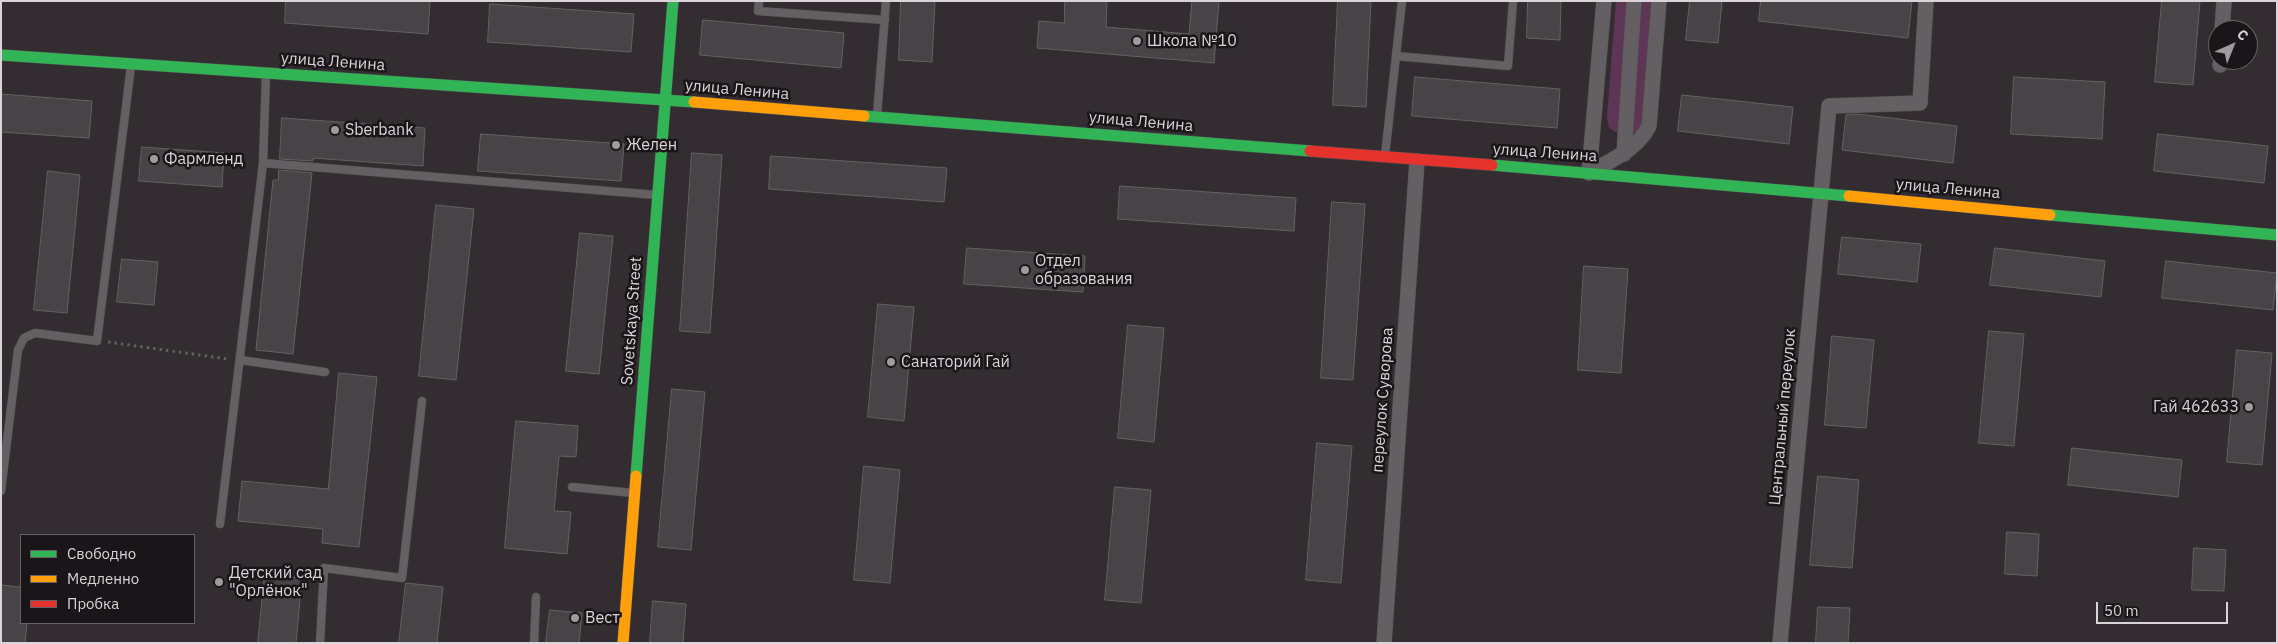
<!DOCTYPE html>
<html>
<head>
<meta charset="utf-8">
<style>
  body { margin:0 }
  #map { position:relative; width:2278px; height:644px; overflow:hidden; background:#332d31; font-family:"IBM Plex Sans",sans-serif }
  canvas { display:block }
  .frame { position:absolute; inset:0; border:2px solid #dad3d8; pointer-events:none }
  .legend { position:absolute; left:20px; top:534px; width:175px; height:90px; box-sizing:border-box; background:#1a1518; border:1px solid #676165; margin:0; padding:6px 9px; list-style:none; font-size:15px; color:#dad3d8 }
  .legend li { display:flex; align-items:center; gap:10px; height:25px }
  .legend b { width:25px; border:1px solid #676165 }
  .north { position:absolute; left:2208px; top:20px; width:50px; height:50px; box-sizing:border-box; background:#1a1518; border:1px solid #676165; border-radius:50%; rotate:44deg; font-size:14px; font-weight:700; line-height:20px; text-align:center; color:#dad3d8 }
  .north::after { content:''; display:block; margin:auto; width:18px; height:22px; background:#a0999e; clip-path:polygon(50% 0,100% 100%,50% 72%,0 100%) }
  .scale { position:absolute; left:2096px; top:602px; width:132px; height:22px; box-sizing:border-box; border:2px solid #dad3d8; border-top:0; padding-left:6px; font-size:15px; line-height:18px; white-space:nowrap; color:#dad3d8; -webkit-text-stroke:4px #1a1518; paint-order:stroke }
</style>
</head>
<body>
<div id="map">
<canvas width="2278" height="644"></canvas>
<div class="frame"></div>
<ul class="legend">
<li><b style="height:6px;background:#30b455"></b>Свободно</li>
<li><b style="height:6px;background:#ff9f0a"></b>Медленно</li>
<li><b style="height:6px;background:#e5322d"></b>Пробка</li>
</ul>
<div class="north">С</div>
<div class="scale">50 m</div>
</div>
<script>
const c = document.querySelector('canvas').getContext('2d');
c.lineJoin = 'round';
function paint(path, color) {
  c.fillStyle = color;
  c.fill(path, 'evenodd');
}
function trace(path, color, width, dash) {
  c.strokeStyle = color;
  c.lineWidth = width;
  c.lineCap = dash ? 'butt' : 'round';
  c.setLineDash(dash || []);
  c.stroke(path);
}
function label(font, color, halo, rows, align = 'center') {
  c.font = font + ' "IBM Plex Sans",sans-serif';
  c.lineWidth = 5;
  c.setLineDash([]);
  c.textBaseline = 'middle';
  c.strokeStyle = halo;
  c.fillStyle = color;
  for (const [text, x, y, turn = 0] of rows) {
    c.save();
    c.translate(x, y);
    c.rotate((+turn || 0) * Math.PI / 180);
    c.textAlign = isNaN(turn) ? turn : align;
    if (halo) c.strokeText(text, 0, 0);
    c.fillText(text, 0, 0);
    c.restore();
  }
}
const green = new Path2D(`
  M1616 1H1654L1646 119 1639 132 1624 137 1609 128 1607 116Z`);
const building = new Path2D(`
  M286 1H430L428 34 285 23Z
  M901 1H935L932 62 899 60Z
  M1065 1H1107L1106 27 1189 34 1192 1H1219L1214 63 1037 48 1039 21 1064 23Z
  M1338 1H1371L1366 107 1333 105Z
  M1528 1H1561L1560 40 1527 38Z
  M1690 1H1722L1718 43 1686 40Z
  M1761 1H1912L1908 38 1759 21Z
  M2162 1H2200L2193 85 2155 82Z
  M490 4 634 14 631 52 488 42Z
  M703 20 844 33 841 68 700 55Z
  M1415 77 1560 89 1557 128 1412 116Z
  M2014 77 2105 82 2102 139 2011 134Z
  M1 94 92 101 89 138 1 132Z
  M1682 95 1793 107 1789 144 1678 131Z
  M1857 114 1957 126 1953 163 1842 150 1846 115Z
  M282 118 425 128 423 166 313 158V161L280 159Z
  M481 134 624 144 621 181 478 171Z
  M2158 134 2268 146 2264 183 2154 171Z
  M142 147 224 153 222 187 139 181Z
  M692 153 722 155 710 333 680 331Z
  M771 156 947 168 944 202 769 189Z
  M279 170 312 173 293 354 256 350 273 180H278Z
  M48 171 80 175 67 313 34 310Z
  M1120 186 1296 198 1294 231 1118 219Z
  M1332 202 1365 204 1353 380 1321 378Z
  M436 205 474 209 456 380 419 376Z
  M580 233 613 236 599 374 566 371Z
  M1842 237 1921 244 1917 282 1838 274Z
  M967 248 1085 256 1083 292 964 284Z
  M1995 248 2105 261 2101 297 1990 285Z
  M122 259 158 262 154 305 117 302Z
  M2166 261 2277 273 2273 310 2162 298Z
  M1584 266 1628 269 1621 373 1578 370Z
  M878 304 914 307 904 421 868 417Z
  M1128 325 1164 328 1154 442 1118 438Z
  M1989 331 2024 334 2014 446 1979 443Z
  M1832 336 1874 340 1866 428 1825 425Z
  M2237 350 2272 353 2262 465 2227 462Z
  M339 373 377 377 359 547 322 543 323 529 238 521 242 481 328 489Z
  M672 389 705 392 691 550 658 547Z
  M516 421 578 426 576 457 559 456 554 511 571 512 567 554 505 548Z
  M1317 443 1352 446 1341 583 1306 580Z
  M2072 448 2182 460 2178 497 2068 485Z
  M864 466 900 470 890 583 854 580Z
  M1818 476 1859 480 1852 568 1810 565Z
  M1115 487 1151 490 1141 603 1105 600Z
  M2007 532 2039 534 2037 576 2005 574Z
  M2194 548 2226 550 2224 591 2192 590Z
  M265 574 302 578 296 643H258Z
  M406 583 443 587 437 643H399Z
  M1 585 21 587V623H27L25 643H1Z
  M653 601 686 604 683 643H650Z
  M1818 607 1850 608 1848 643H1816Z
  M550 610 582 613 579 643H546Z`);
const path = new Path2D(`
  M108 342 228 359`);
const lane = new Path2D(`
  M759 1 758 11 885 20
  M1396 56 1508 66 1513 1
  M266 75 263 163 657 195
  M877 116 886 1
  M1385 156 1402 1
  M240 360 325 372
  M572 487 633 493
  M1 491 18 350 24 338 35 333 97 341 131 66
  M220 524 263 163
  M320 643 324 568 402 578 422 401
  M534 643 536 597`);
const street = new Path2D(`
  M2222 30 2224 1
  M2220 65 2221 60
  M1624 154 1634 1
  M1589 173C1611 160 1637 150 1649 126L1659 1
  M1589 173 1604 1
  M1384 643 1417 161
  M1780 643 1829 106 1920 103 1926 1`);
const fast = new Path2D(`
  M1 55 694 102
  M864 116 1310 151
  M1492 165 1849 196
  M2050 215 2277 235
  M636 476 673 1`);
const slow = new Path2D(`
  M694 102 864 116
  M1849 196 2050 215
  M623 643 636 476`);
const jam = new Path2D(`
  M1310 151 1492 165`);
const markers = [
  [1137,41,5,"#a0999e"],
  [335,130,5,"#a0999e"],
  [616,145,5,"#a0999e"],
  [154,159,5,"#a0999e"],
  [1025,270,5,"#a0999e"],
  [891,362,5,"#a0999e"],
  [2249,407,5,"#a0999e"],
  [219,582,5,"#a0999e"],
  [575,618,5,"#a0999e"]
];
const poiNames = [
  ["Школа №10",1147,41],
  ["Sberbank",345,130],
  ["Желен",626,145],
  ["Фармленд",164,159],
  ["Отдел",1035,261],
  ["образования",1035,279],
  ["Санаторий Гай",901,362],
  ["Гай 462633",2239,407,"right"],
  ["Детский сад",229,573],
  ["\"Орлёнок\"",229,591],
  ["Вест",585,618]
];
const streetNames = [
  ["улица Ленина",333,62,4],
  ["улица Ленина",737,90,5],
  ["улица Ленина",1141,122,5],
  ["улица Ленина",1545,153,4],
  ["улица Ленина",1948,189,5],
  ["Sovetskaya Street",632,321,-86],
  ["переулок Суворова",1383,400,-86],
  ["Центральный переулок",1783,417,-85]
];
paint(green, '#5e3555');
paint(building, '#484346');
trace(building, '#656063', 1);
trace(lane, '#504b4e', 9);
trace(street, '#504b4e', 16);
trace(fast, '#504b4e', 12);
trace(slow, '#504b4e', 12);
trace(jam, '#504b4e', 12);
trace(path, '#635e61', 3, [2.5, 4]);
trace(lane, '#635f62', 8);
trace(street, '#635f62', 15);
trace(fast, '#30b455', 11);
trace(slow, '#ff9f0a', 11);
trace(jam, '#e5322d', 11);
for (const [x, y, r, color] of markers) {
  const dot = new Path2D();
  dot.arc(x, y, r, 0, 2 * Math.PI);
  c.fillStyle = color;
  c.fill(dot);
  trace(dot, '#1a1518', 2);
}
label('16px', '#dad3d8', '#1a1518', poiNames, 'left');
label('16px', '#dad3d8', '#1a1518', streetNames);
</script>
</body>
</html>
